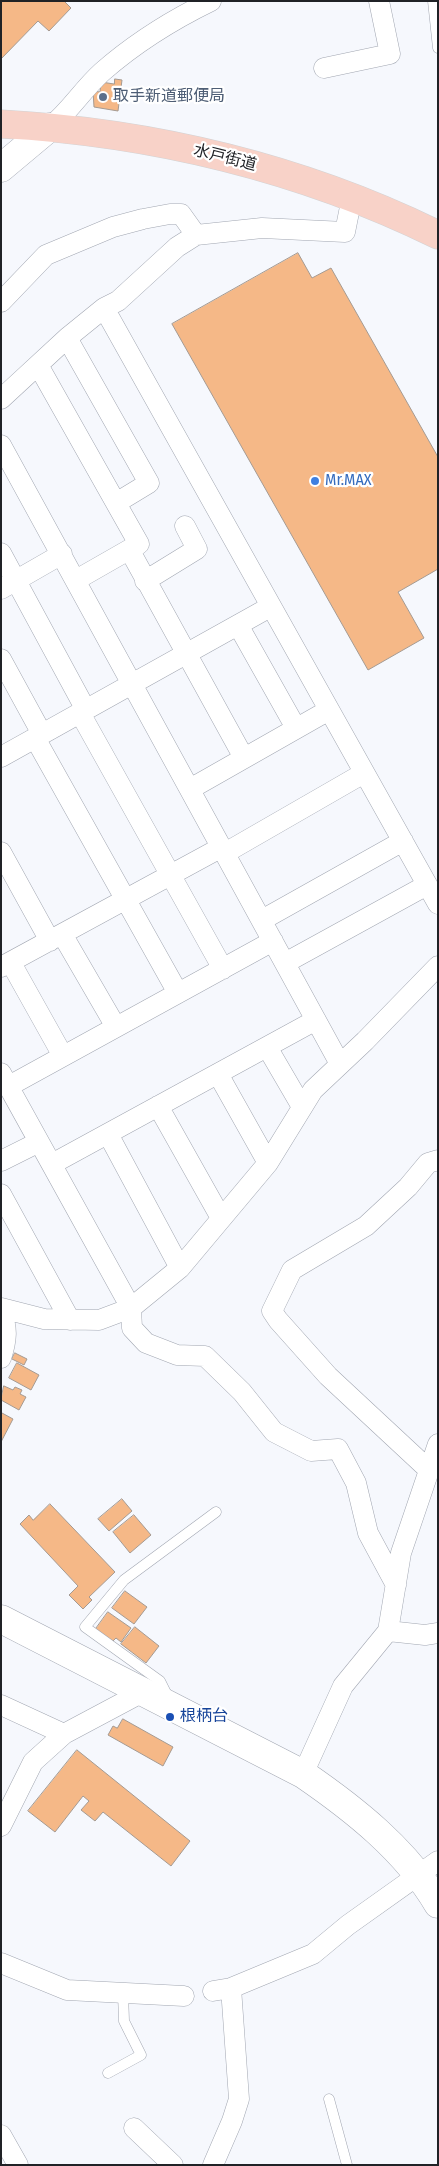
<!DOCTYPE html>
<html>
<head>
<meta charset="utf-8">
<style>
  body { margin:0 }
  #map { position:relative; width:439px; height:2166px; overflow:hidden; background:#f6f8fd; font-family:"Fira Sans Condensed",sans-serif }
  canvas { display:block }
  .frame { position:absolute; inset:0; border:2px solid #202226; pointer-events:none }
</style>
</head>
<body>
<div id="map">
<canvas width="439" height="2166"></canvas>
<div class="frame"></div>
</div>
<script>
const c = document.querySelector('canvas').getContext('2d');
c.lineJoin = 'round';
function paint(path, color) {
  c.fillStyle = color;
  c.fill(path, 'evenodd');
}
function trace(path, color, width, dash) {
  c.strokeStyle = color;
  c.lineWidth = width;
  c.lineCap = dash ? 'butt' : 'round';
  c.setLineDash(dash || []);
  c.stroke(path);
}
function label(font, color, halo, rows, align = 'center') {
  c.font = font + ' "Fira Sans Condensed","Noto Sans JP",sans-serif';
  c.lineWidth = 4.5;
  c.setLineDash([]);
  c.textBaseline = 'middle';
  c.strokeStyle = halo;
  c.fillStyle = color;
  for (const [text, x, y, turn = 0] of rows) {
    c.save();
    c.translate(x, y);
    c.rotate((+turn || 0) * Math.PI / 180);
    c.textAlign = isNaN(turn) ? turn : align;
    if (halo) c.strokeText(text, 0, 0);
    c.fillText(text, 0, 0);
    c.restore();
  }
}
const building = new Path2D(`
  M1 1H64L71 8 49 31 38 21 1 59Z
  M115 79 122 80 118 111 94 107 93 91 100 92 101 82 114 84Z
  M298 253 312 278 331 268 438 457V569L398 592 424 638 368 670 172 324Z
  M15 1353 27 1359 24 1365 12 1359Z
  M17 1363 39 1375 31 1390 9 1378Z
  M4 1386 13 1390 15 1387 22 1390 20 1394 26 1397 19 1410 1 1400Z
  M2 1413 13 1419 1 1442V1413Z
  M122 1499 132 1511 109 1531 98 1519Z
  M50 1504 115 1572 89 1597 92 1600 83 1609 69 1595 78 1586 20 1524 29 1515 33 1520Z
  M134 1515 151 1535 130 1553 113 1532Z
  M125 1591 147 1607 134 1624 112 1608Z
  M108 1612 131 1628 121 1642 116 1638 112 1642 95 1630Z
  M135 1627 159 1646 146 1663 121 1644Z
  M123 1719 173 1747 163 1766 108 1735 113 1726 117 1728Z
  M77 1750 190 1841 171 1866 103 1812 95 1821 81 1810 89 1801 83 1796 55 1832 28 1811Z`);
const lane = new Path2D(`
  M433 1 438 48
  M169 1699 160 1681 85 1627 124 1580 216 1512
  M108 2073 141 2055 124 2021 123 1993
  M329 2099 347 2165`);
const street = new Path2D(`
  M324 68 390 54 379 1
  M50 127C70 111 83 89 102 72 135 43 172 20 211 1
  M352 197 345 232 262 228 196 235 177 247 118 301 104 308 438 904
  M1 302 46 255 113 227 143 219 170 214H181L196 235
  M67 338 149 483 116 503
  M38 365 139 544 76 580
  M1 399 67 338 104 308
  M1 445 340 1064
  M130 551 244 758
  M1 553 86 710
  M145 581 197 549 185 526
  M1 589 62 554
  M238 625 296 728
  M1 659 42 734
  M80 713 223 969
  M35 738 178 993
  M1 757 270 607
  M190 789 329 710
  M1 852 50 941
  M225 853 364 773
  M262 920 403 841
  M62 934 116 1027
  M11 963 63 1056
  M285 963 427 885
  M1 967 222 847
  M267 1047 302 1107
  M1 1073 131 1308 132 1328 146 1343 177 1355 205 1356 242 1392 274 1432 311 1451 338 1449 356 1483 368 1533 396 1585
  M218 1074 268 1163
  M9 1086 273 941
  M158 1106 221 1218
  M108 1134 180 1268
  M1 1161 39 1142
  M52 1164 316 1020
  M1 1194 70 1320
  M1 1308 44 1319 99 1320 131 1308 180 1268 268 1163 313 1090 365 1041 438 966
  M1 1311C8 1328 7 1340 1 1358
  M429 1470 328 1376 278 1320 272 1311 292 1270 366 1226 408 1187 428 1163 438 1160
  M388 1631 425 1635 438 1633
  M1 1705 64 1734
  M303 1774 343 1686 388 1631 401 1553 438 1444
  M1 1826 33 1762 64 1734 141 1693
  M1 1963 67 1990 184 1996
  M213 1991 231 1988 313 1954 348 1925 438 1861
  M134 2128 173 2165
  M1 2135 18 2165
  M213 2165 232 2121 239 2099 231 1988`);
const secondary = new Path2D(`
  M1 168 50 127
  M1 1619 303 1774C354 1809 406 1850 438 1904`);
const primary = new Path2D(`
  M1 124C152 132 302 168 438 235`);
const markers = [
  [103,97,5,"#5c6f8a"],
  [315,481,5,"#3f7fe0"],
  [170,1717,5,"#1a4fb4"]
];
const serviceNames = [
  ["取手新道郵便局",113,97]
];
const streetNames = [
  ["水戸街道",225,158,14]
];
const shopNames = [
  ["Mr.MAX",325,481]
];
const transitNames = [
  ["根柄台",180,1717]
];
paint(building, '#f5b887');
trace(building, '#a49a92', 1);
trace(lane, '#a1a6b1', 11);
trace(street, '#a1a6b1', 21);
trace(secondary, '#a1a6b1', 29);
trace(primary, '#d2d3d4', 29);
trace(lane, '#fff', 10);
trace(street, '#fff', 20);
trace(secondary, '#fff', 28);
trace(primary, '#f8d2c8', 28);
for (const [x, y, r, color] of markers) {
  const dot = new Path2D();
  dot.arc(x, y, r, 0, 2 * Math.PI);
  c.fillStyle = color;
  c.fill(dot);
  trace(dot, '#fff', 2);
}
label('16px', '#4e5e75', '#fff', serviceNames, 'left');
label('16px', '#202226', '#fff', streetNames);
label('16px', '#366cbe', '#fff', shopNames, 'left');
label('16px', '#164399', '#fff', transitNames, 'left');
</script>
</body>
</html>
